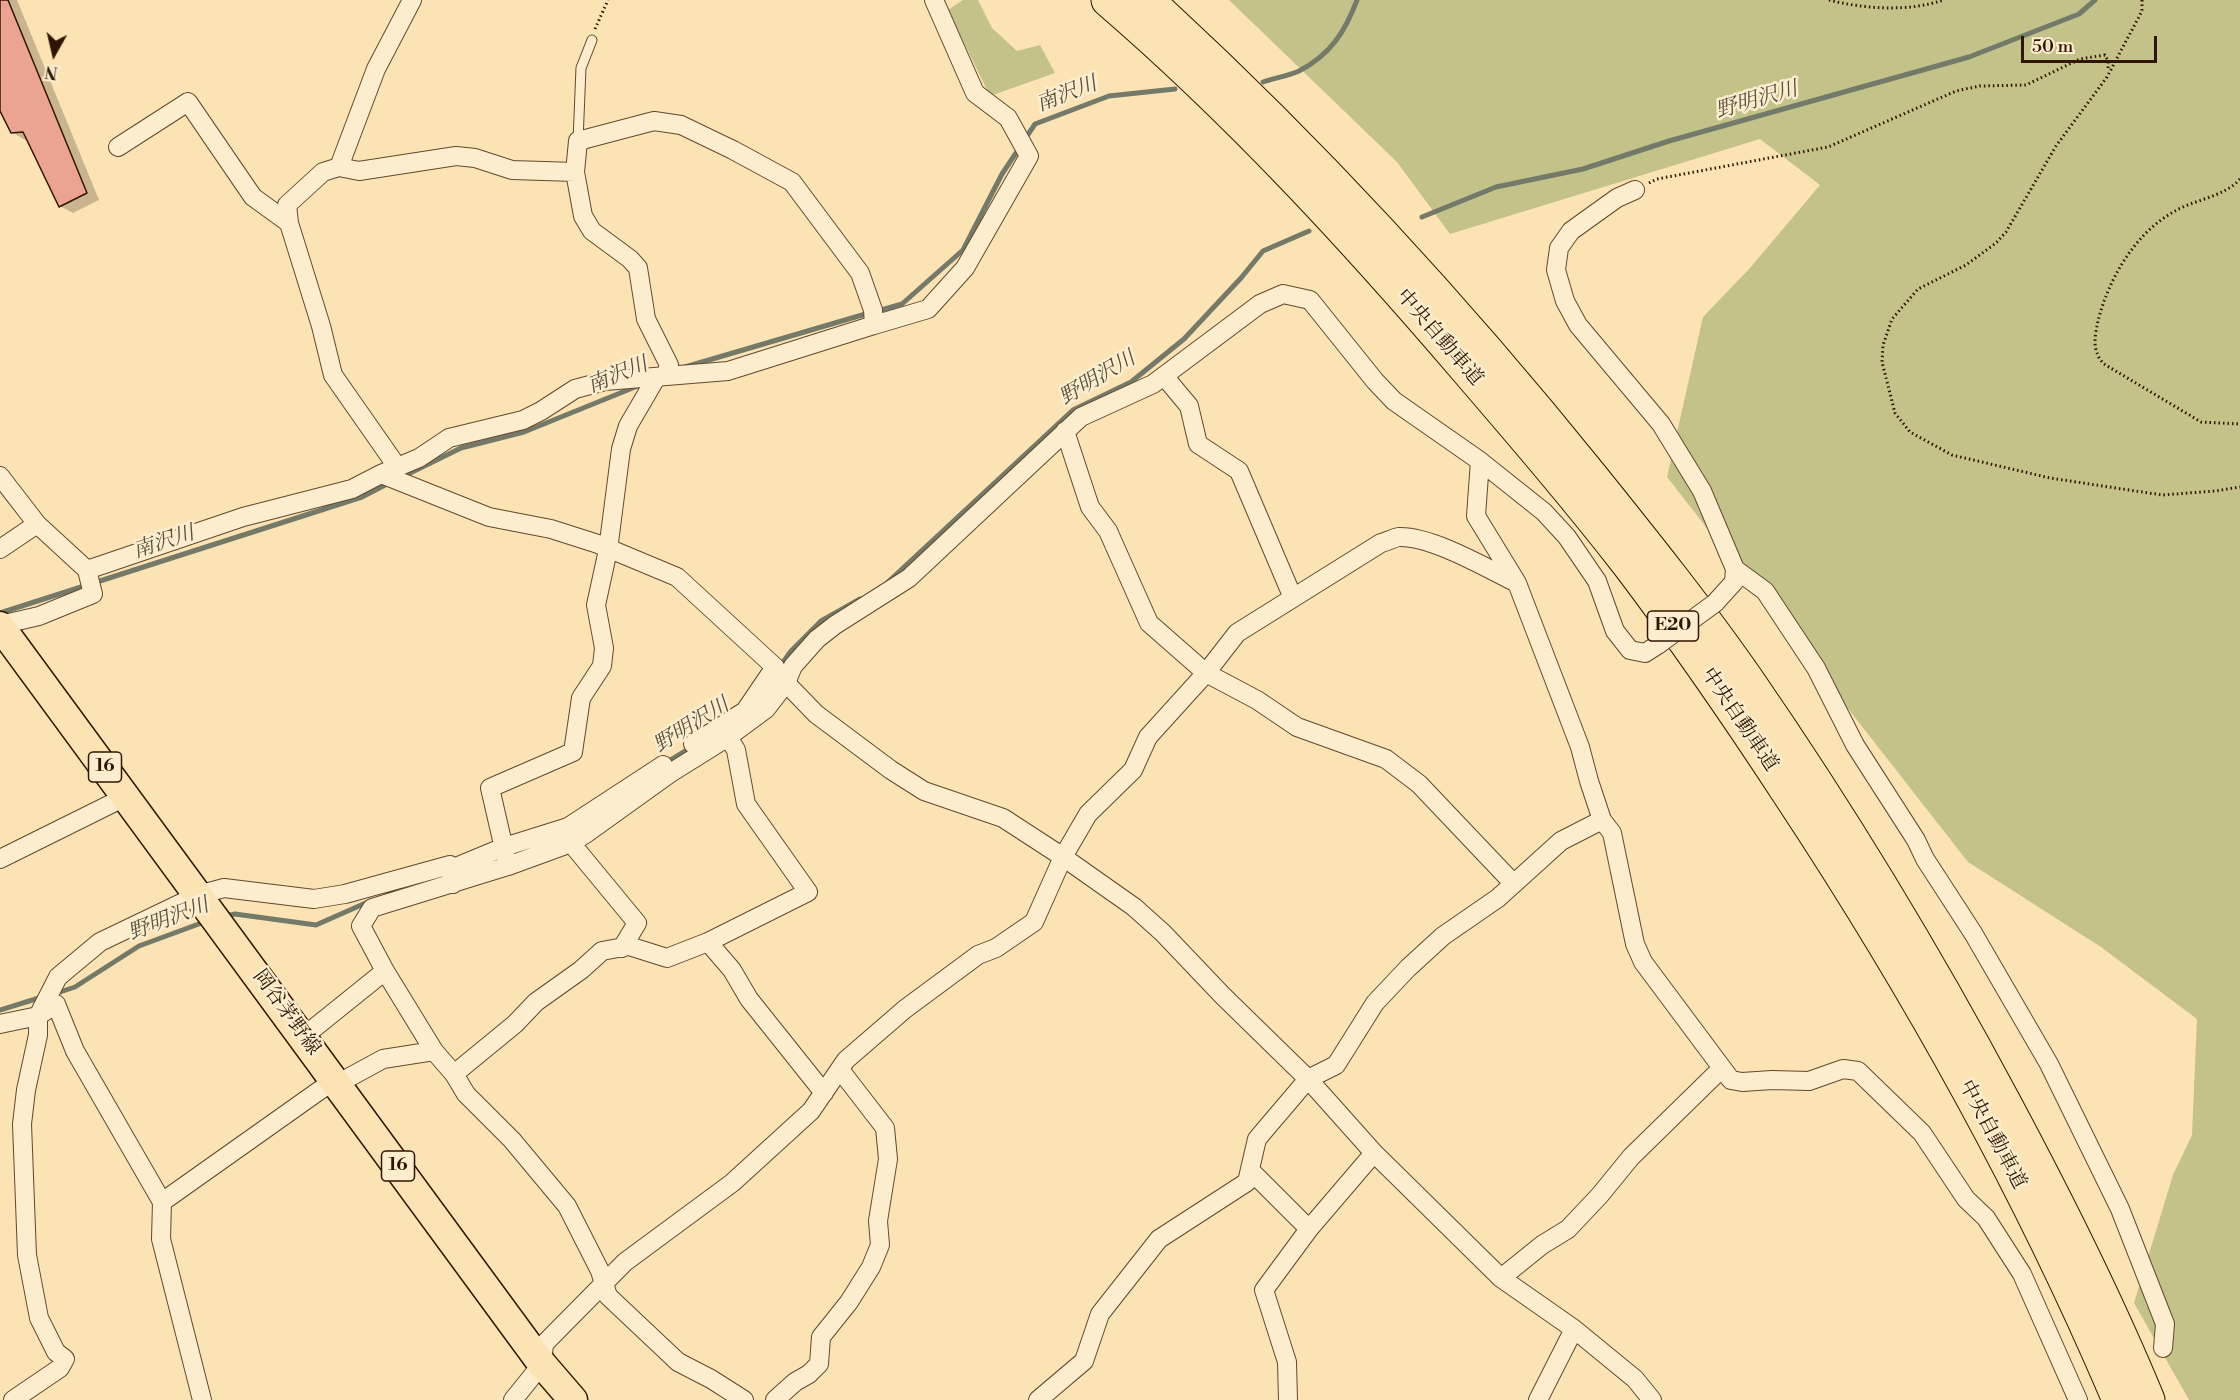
<!DOCTYPE html>
<html>
<head>
<meta charset="utf-8">
<style>
  body { margin:0 }
  #map { position:relative; width:2240px; height:1400px; overflow:hidden; background:#fbe3b3; font-family:"Libre Bodoni",serif }
  canvas { display:block }
  .north { position:absolute; left:24px; top:24px; width:60px; height:60px; -webkit-text-stroke:4px #fcedce; paint-order:stroke; rotate:188deg; font-size:16px; font-weight:700; line-height:24px; text-align:center; color:#301502 }
  .north::after { content:''; display:block; margin:auto; width:21px; height:27px; background:#301502; clip-path:polygon(50% 0,100% 100%,50% 72%,0 100%) }
  .scale { position:absolute; left:2021px; top:36px; width:136px; height:27px; box-sizing:border-box; border:3px solid #301502; border-top:0; padding-left:8px; font-size:18px; line-height:21px; white-space:nowrap; color:#301502; -webkit-text-stroke:4px #fcedce; paint-order:stroke }
</style>
</head>
<body>
<div id="map">
<canvas width="2240" height="1400"></canvas>
<div class="north">N</div>
<div class="scale">50 m</div>
</div>
<script>
const c = document.querySelector('canvas').getContext('2d');
c.lineJoin = 'round';
function paint(path, color) {
  c.fillStyle = color;
  c.fill(path, 'evenodd');
}
function trace(path, color, width, dash) {
  c.strokeStyle = color;
  c.lineWidth = width;
  c.lineCap = dash ? 'butt' : 'round';
  c.setLineDash(dash || []);
  c.stroke(path);
}
function label(font, color, halo, rows, align = 'center') {
  c.font = font + ' "Libre Bodoni","Noto Serif JP",serif';
  c.lineWidth = 5;
  c.setLineDash([]);
  c.textBaseline = 'middle';
  c.strokeStyle = halo;
  c.fillStyle = color;
  for (const [text, x, y, turn = 0] of rows) {
    c.save();
    c.translate(x, y);
    c.rotate((+turn || 0) * Math.PI / 180);
    c.textAlign = isNaN(turn) ? turn : align;
    if (halo) c.strokeText(text, 0, 0);
    c.fillText(text, 0, 0);
    c.restore();
  }
}
const green = new Path2D(`
  M963 0H978L992 28 1017 51 1040 45 1055 73 990 96 948 10Z
  M1229 0H2240V1400H2189L2134 1303 2173 1175 2192 1135 2197 1019 2101 947 1968 862 1667 477 1703 317 1750 268 1820 185 1760 139 1450 234 1397 162Z`);
const shadow = new Path2D(`
  M0 0H17L99 200 73 213 60 206 29 139 25 140 12 132 0 106Z`);
const stream = new Path2D(`
  M1263 82C1274 78 1288 76 1299 71 1330 55 1345 32 1357 0
  M1025 139 1035 124 1109 96 1175 89
  M1422 217 1496 187 1583 169 1669 141 1969 57 2079 14 2095 0
  M878 311 902 304 963 250 1002 174 1020 147
  M685 367 869 313
  M400 478 461 448 524 432 640 385
  M888 582 1073 410 1131 382 1184 339 1241 278 1263 251 1309 231
  M0 613 362 497 389 483
  M779 668 791 651 821 621 860 599
  M664 764 692 747
  M225 916 235 914 316 925 368 902
  M54 994 75 987 139 946 207 921
  M0 1010 42 997`);
const building = new Path2D(`
  M0 0H8L87 193 59 207 23 132 11 133 0 111Z`);
const path = new Path2D(`
  M1829 0C1863 9 1910 12 1943 0
  M2142 0V11L2107 77 2056 146 2006 232 1996 243 1966 265 1918 289 1892 319 1883 345 1882 362 1895 413 1910 432 1952 455 2050 478 2162 495 2215 491 2240 487
  M595 29 608 0
  M2240 179C2224 197 2196 199 2175 211 2135 233 2109 278 2098 321 2096 331 2093 343 2097 353 2098 357 2101 361 2104 364L2201 422 2240 424
  M1649 183 1657 179 1828 147 1956 91 1980 86 2026 85 2080 59 2105 55 2108 61V70`);
const service = new Path2D(`
  M578 141 581 68 592 40`);
const minor = new Path2D(`
  M118 147 188 102 253 197 289 223
  M339 167 376 69 412 0
  M1635 190 1617 198 1571 231 1559 248 1556 270 1565 301 1578 325 1661 424 1702 491 1735 569 1765 591 1816 668 1855 745 1916 840 1925 859 1973 933 2049 1064 2120 1209 2165 1324 2163 1348
  M874 325 928 309 965 268 1029 156 1008 118 975 93 934 0
  M1164 376 1189 406 1198 444 1239 471 1293 598
  M1065 431 1090 507 1108 531 1149 623 1206 673 1257 700 1297 727 1386 759 1419 784 1513 883
  M1480 461 1476 516 1517 583 1580 747 1589 781 1602 820 1612 833 1635 944 1643 962 1731 1080 1742 1082 1772 1080 1809 1081 1843 1069 1858 1071 1922 1133 1966 1199 1986 1218 2022 1274 2078 1400
  M398 468 333 375 321 326 289 223 287 205 323 172 339 167 359 171 456 156 475 158 512 170 575 172
  M381 474 489 517 551 529 598 544 677 577 775 667 786 683 816 714 891 770 924 791 1003 818 1063 857 1134 907 1163 933 1223 996 1308 1079 1374 1153 1501 1278 1574 1329 1635 1379 1652 1400
  M0 476 37 524 0 549
  M37 524 87 570
  M1715 603 1734 582 1735 569
  M0 625 39 616 93 594 87 570 243 517 352 489 381 474 419 458 449 438 523 420 541 411 575 389 605 381 728 371 874 325 873 310 860 273 792 182 733 150 681 125 654 121 578 141 575 172 583 216 592 231 630 259 638 268 646 319 669 365 665 376
  M693 744 745 711 775 667
  M571 843 637 923 622 948
  M0 859 127 796
  M508 866 490 788 573 752 581 698 602 666 604 648 596 605 608 550 621 449 628 426 656 378
  M451 869 504 847 568 827 663 765
  M708 942 808 892 746 804 736 750 728 737
  M0 1024 38 1016 56 1004 75 1051 162 1202 161 1239 202 1400
  M303 1037 385 971
  M434 1051 454 1074 466 1094 512 1140 567 1206 600 1271 608 1296 678 1362 711 1379 744 1400
  M454 1074 515 1024 536 1002 581 970 602 951 629 946 667 958 708 942 732 970 749 999 824 1093
  M1250 1170 1309 1229
  M162 1202 323 1088 337 1084 383 1059 434 1051 385 971 361 926 372 908 508 866 571 843 587 833 672 772 728 737 766 709 786 683 793 666 817 639 835 625 909 578 1081 417 1153 384 1260 304 1283 294 1310 300 1375 381 1394 401 1480 461 1544 512 1567 537 1597 581 1615 631 1630 650 1645 653 1659 644
  M1501 1278 1542 1245 1568 1229 1600 1195 1631 1157 1721 1069
  M13 1400 60 1368 65 1359 56 1352 39 1318 27 1255 22 1124 26 1090 38 1035V1016L58 977 100 942 198 895 224 888 314 899 345 894 450 865 453 884
  M513 1400 542 1364 544 1344 625 1262 732 1183 811 1111 846 1060 905 1009 978 955 996 948 1034 922 1063 857 1088 814 1133 770 1148 737 1206 673 1237 633 1381 543C1386 542 1393 538 1399 537 1432 536 1486 568 1517 583
  M775 1400 795 1382 809 1374 819 1364 821 1337 849 1302 871 1267 880 1245 878 1221 888 1159 885 1128 841 1071
  M1038 1400 1084 1361 1100 1314 1159 1239 1247 1182 1257 1139 1308 1079 1336 1065 1375 1003 1408 968 1443 936 1498 898 1561 841 1602 820
  M1288 1400 1287 1362 1264 1290 1309 1229 1374 1153
  M1538 1400 1574 1329`);
const primary = new Path2D(`
  M0 626 542 1364 573 1400`);
const motorway = new Path2D(`
  M1108 0C1238 112 1355 239 1467 370 1522 434 1577 498 1629 565 1685 639 1738 716 1789 794 1916 986 2029 1188 2119 1400
  M1147 0C1308 147 1455 307 1592 477 1645 543 1698 609 1746 678 1840 814 1926 956 2004 1102 2056 1199 2106 1298 2148 1400`);
const minorBridge = new Path2D(`
  M1659 644 1715 603`);
const shields = [
  [1673,626,51],
  [105,767,33],
  [398,1166,33]
];
const shieldNames = [
  ["E20",1673,626],
  ["16",105,767],
  ["16",398,1166]
];
const streetNames = [
  ["中央自動車道",1439,338,49],
  ["中央自動車道",1739,720,56],
  ["岡谷茅野線",286,1013,54],
  ["中央自動車道",1992,1135,62]
];
const waterNames = [
  ["南沢川",1067,95,-21],
  ["野明沢川",1757,101,-16],
  ["南沢川",618,376,-22],
  ["野明沢川",1098,379,-31],
  ["南沢川",164,543,-18],
  ["野明沢川",692,726,-32],
  ["野明沢川",169,920,-21]
];
paint(green, '#c3c289');
paint(shadow, '#0003');
trace(stream, '#737a69', 5);
paint(building, '#eaa491');
trace(building, '#301502', 1.5);
trace(service, '#63482e', 11);
trace(minor, '#63482e', 20);
trace(primary, '#301502', 31);
trace(motorway, '#301502', 35);
trace(path, '#301502', 3, [1.5, 3]);
trace(service, '#fcedce', 9);
trace(minor, '#fcedce', 18);
trace(primary, '#fbe3b3', 28);
trace(motorway, '#fbe3b3', 33);
trace(minorBridge, '#63482e', 20, []);
trace(minorBridge, '#fcedce', 18);
for (const [x, y, w] of shields) {
  const box = new Path2D();
  box.roundRect(x - w / 2, y - 15, w, 30, 4.5);
  c.fillStyle = '#fcedce';
  c.fill(box);
  trace(box, '#301502', 1.5);
}
label('bold 18px', '#301502', null, shieldNames);
label('20px', '#301502', '#fcedce', streetNames);
label('italic 21px', '#57503e', '#fcedce', waterNames);
</script>
</body>
</html>
